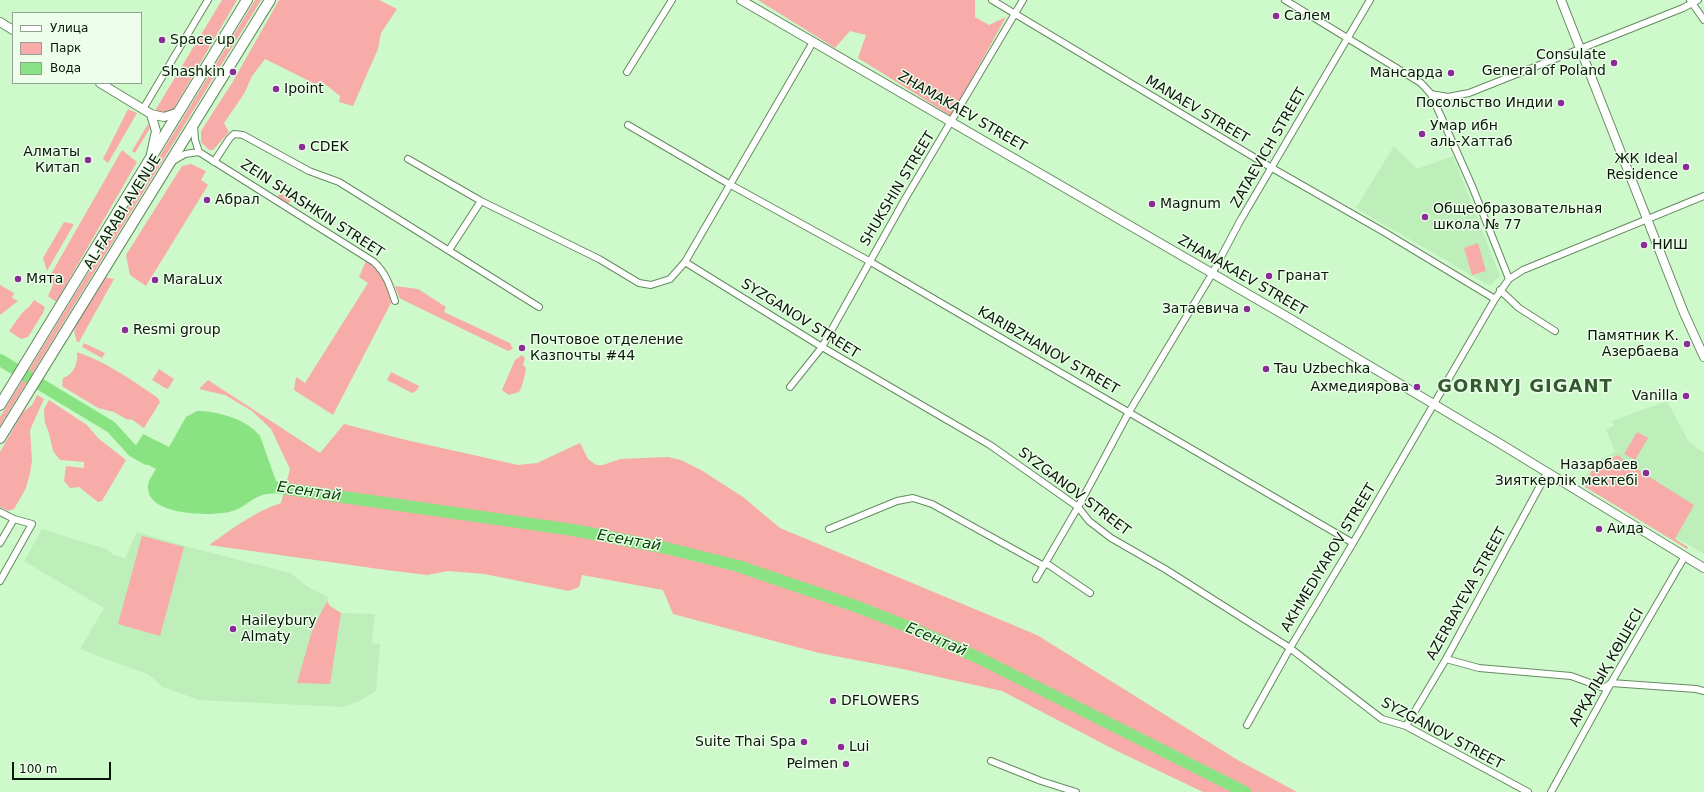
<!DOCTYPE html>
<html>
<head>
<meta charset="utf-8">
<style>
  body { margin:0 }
  #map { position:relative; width:1704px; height:792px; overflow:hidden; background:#cef9ca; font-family:"DejaVu Sans",sans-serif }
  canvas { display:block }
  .legend { position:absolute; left:12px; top:12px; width:130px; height:72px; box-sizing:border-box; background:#edfeeb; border:1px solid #91a290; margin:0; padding:5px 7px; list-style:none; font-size:12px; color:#081707 }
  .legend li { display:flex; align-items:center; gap:8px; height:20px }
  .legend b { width:20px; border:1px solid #91a290 }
  .scale { position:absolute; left:12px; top:762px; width:99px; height:18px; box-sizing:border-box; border:2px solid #081707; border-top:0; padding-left:5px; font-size:12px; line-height:14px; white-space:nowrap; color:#081707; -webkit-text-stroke:3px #edfeeb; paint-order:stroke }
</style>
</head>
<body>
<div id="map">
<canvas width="1704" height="792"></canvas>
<ul class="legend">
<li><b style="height:5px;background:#fff"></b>Улица</li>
<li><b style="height:11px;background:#f7aca9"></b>Парк</li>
<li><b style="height:11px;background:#8ae383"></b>Вода</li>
</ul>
<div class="scale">100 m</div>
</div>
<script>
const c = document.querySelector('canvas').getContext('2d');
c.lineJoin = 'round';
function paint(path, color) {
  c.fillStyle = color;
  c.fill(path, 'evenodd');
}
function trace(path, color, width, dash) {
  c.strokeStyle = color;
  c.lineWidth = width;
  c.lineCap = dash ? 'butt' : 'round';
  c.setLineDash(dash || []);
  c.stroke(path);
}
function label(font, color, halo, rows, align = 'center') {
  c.font = font + ' "DejaVu Sans",sans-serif';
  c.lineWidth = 3;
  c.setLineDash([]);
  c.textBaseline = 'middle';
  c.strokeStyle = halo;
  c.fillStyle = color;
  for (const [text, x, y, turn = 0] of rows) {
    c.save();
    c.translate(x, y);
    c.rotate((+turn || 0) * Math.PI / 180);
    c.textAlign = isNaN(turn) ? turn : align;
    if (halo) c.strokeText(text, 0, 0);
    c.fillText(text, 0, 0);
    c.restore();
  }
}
const built = new Path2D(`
  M1394 146 1417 169 1453 156 1500 276 1490 286 1356 208Z
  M1667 401 1689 442 1699 450 1704 452V554L1583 483 1592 463 1615 452 1606 429 1614 426 1612 421Z
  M42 529 106 549 114 555 125 558 137 532 192 548 290 573 308 587 328 597 327 601 330 606 341 613 375 614 372 643 380 644 376 691 359 701 344 707 199 700 163 687 149 675 80 649 104 608 24 561Z`);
const green = new Path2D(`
  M222 0H237L171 113 162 114 157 113 156 109Z
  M255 0H261L0 426V417Z
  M279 0H379L397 9 381 33 378 49 353 106 339 102 340 96 321 81 315 84 265 59 252 76 244 94 224 123 229 132 213 150H209L201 142V131L232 83Z
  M758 0H975V17L989 25 1006 17 951 116 858 58 866 35 850 31 835 48Z
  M128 109 137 113 108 163 103 159Z
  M148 124 150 128 135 153 132 151Z
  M122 150 137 162 56 302 48 296 53 285 51 274Z
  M191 164 206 171 201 180 208 185 146 286 130 275 126 255 182 166Z
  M280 193 291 199 287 206 276 199Z
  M64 222 74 224 47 271 43 258Z
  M1478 243 1486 271 1472 275 1464 248Z
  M366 261 381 272 392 301 333 415 294 390 296 377 305 383 368 283 359 277Z
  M104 277 114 279 79 342H77L74 331 81 315Z
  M0 285 14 293 12 298 18 301 0 315Z
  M395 286 418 289 446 307 444 312 510 343 513 349 508 351 401 299 399 297Z
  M34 300 45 307 43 313 28 337 21 339 9 331 22 313 29 307Z
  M84 343 105 353 102 358 82 347Z
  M77 352C107 362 133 381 158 398L160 402 144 428 131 419 128 420 114 412 98 408 62 386 63 378C74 374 78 364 77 352Z
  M522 355 525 358 523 365 526 368C525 374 523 386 519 392L509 395 502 390 515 360Z
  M159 369 174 379 168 389 165 388 152 380Z
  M391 372 419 386 417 390 412 393 387 380Z
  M208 380 320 453 344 424 406 440 518 465 537 463 580 443 588 459 596 465H603L620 459 643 458 668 457 681 460 701 470 743 497 780 528 1037 635 1236 759 1297 792H1203L1115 750 1002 691 898 668 819 653 673 614 663 590 582 575 579 587 569 591 484 574 448 571 427 575 386 570 209 545C232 529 254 512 281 503L290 469 271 429 252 411 225 395 199 389Z
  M37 395 44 399 30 430 32 460 30 474 25 490 14 509 8 511 0 507V452L23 412 32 405Z
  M49 400 87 425 98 438 126 460 102 501 98 502 79 487 70 488 64 481 66 466 84 468V462L60 460 53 451 49 433 45 423 44 409Z
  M1637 432 1648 438 1635 460 1624 454Z
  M1619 455 1624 461 1694 505 1675 539 1688 547 1687 549 1585 487 1594 465Z
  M142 536 184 547 160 636 118 624Z
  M327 601 330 606 341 613 330 684 297 683 312 631Z`);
const water = new Path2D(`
  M197 411C217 411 247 419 260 436L276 481 273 494C255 492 246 509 229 512 211 516 150 516 148 489 147 482 152 476 156 469L130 455 143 434 169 447 186 417Z`);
const river = new Path2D(`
  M0 360 111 427 133 451 147 459
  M260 485 573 530 666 548 738 566 858 607 916 630 981 659 1245 792`);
const minor = new Path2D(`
  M992 0 1272 168 1384 232 1495 299
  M1285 0 1421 83 1431 94 1472 186 1509 279
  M1690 0 1704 20
  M627 72 672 0
  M1431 94 1448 97 1469 93 1683 8 1698 0
  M143 109 208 0
  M194 125 195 140 199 152 374 262C386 273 390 286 395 301
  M628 125 729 184 869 261 1353 543
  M408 159 481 201 599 259 639 283 651 285 670 279 685 262 813 42
  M173 161 185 154 199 152
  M214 162 229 139 234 134 243 135 309 171 339 182 539 307
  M449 250 481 201
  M685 262 822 347 990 445 1078 507 1089 521 1111 538 1165 569 1290 648 1382 719 1406 726 1528 792
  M1500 290 1519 308 1555 331
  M790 387 822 347 905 199 1023 0
  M0 512 14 519 32 524 0 581
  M829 529 897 501 913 498 932 504 1044 566
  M0 543 14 519
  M1046 563 1090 593
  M1036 579 1078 507 1129 412 1212 274 1240 221 1370 0
  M1446 659 1479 668 1571 676 1604 688 1611 683 1696 689 1704 691
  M1247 725 1290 648 1353 543 1495 299 1509 279 1523 270 1704 196
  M1406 726 1446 659 1547 473
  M991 761 1041 781 1076 792
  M1551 792 1611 683 1685 556`);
const tertiary = new Path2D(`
  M741 0 1291 319 1504 446 1704 568
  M1561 0 1684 313 1704 357
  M0 22 13 30
  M100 83 151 114 164 117 179 112
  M151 114 156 131 151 154`);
const primary = new Path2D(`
  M0 405 247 0
  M0 438 270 0`);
const markers = [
  [1276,16,4,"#892c97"],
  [162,40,4,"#892c97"],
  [1614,63,4,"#892c97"],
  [233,72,4,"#892c97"],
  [1451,73,4,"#892c97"],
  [276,89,4,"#892c97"],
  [1561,103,4,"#892c97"],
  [1422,134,4,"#892c97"],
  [302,147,4,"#892c97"],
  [88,160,4,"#892c97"],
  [1686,167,4,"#892c97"],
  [207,200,4,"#892c97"],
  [1152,204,4,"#892c97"],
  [1425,217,4,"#892c97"],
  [1644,245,4,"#892c97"],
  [1269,276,4,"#892c97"],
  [18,279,4,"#892c97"],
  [155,280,4,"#892c97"],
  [1247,309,4,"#892c97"],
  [125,330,4,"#892c97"],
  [1687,344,4,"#892c97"],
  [522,348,4,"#892c97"],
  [1266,369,4,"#892c97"],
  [1417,387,4,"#892c97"],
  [1686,396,4,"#892c97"],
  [1646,473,4,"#892c97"],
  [1599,529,4,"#892c97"],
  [233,629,4,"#892c97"],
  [833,701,4,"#892c97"],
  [804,742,4,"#892c97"],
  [841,747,4,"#892c97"],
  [846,764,4,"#892c97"]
];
const poiNames = [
  ["Салем",1284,16],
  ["Space up",170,40],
  ["Consulate",1606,55,"right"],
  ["General of Poland",1606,71,"right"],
  ["Shashkin",225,72,"right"],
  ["Мансарда",1443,73,"right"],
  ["Ipoint",284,89],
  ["Посольство Индии",1553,103,"right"],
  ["Умар ибн",1430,126],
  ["аль-Хаттаб",1430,142],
  ["CDEK",310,147],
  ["Алматы",80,152,"right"],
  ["Китап",80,168,"right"],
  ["ЖК Ideal",1678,159,"right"],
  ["Residence",1678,175,"right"],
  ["Абрал",215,200],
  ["Magnum",1160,204],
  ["Общеобразовательная",1433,209],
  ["школа № 77",1433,225],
  ["НИШ",1652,245],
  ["Гранат",1277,276],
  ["Мята",26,279],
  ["MaraLux",163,280],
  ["Затаевича",1239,309,"right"],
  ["Resmi group",133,330],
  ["Памятник К.",1679,336,"right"],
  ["Азербаева",1679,352,"right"],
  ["Почтовое отделение",530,340],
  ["Казпочты #44",530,356],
  ["Tau Uzbechka",1274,369],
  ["Ахмедиярова",1409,387,"right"],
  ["Vanilla",1678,396,"right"],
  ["Назарбаев",1638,465,"right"],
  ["Зияткерлік мектебі",1638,481,"right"],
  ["Аида",1607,529],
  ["Haileybury",241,621],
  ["Almaty",241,637],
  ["DFLOWERS",841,701],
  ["Suite Thai Spa",796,742,"right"],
  ["Lui",849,747],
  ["Pelmen",838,764,"right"]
];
const streetNames = [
  ["MANAEV STREET",1197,110,31],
  ["ZHAMAKAEV STREET",962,112,30],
  ["ZATAEVICH STREET",1269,148,-60],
  ["SHUKSHIN STREET",898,189,-59],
  ["ZEIN SHASHKIN STREET",312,209,33],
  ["AL-FARABI AVENUE",123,212,-58],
  ["ZHAMAKAEV STREET",1242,276,30],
  ["SYZGANOV STREET",800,319,32],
  ["KARIBZHANOV STREET",1048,351,30],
  ["SYZGANOV STREET",1074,492,37],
  ["AKHMEDIYAROV STREET",1329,558,-59],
  ["AZERBAYEVA STREET",1467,594,-61],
  ["АРҚАЛЫҚ КӨШЕСІ",1607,668,-60],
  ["SYZGANOV STREET",1442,734,28]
];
const waterNames = [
  ["Есентай",309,492,8],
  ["Есентай",629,541,10],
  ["Есентай",936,640,23]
];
const districtNames = [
  ["GORNYJ GIGANT",1525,387]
];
paint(built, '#beeeb9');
paint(green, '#f7aca9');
paint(water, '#8ae383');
trace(river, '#8ae383', 12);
trace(minor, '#658b61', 8);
trace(tertiary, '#658b61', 10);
trace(primary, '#658b61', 12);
trace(minor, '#fff', 6);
trace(tertiary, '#fff', 8);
trace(primary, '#fff', 10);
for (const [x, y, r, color] of markers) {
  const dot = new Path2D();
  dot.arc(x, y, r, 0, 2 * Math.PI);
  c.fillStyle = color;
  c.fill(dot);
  trace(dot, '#edfeeb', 1.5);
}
label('14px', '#081707', '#edfeeb', poiNames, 'left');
label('14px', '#081707', '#edfeeb', streetNames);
label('italic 15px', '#044502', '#edfeeb', waterNames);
c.letterSpacing = '1px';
label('bold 18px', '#355a32', '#edfeeb', districtNames);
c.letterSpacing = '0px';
</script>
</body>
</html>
